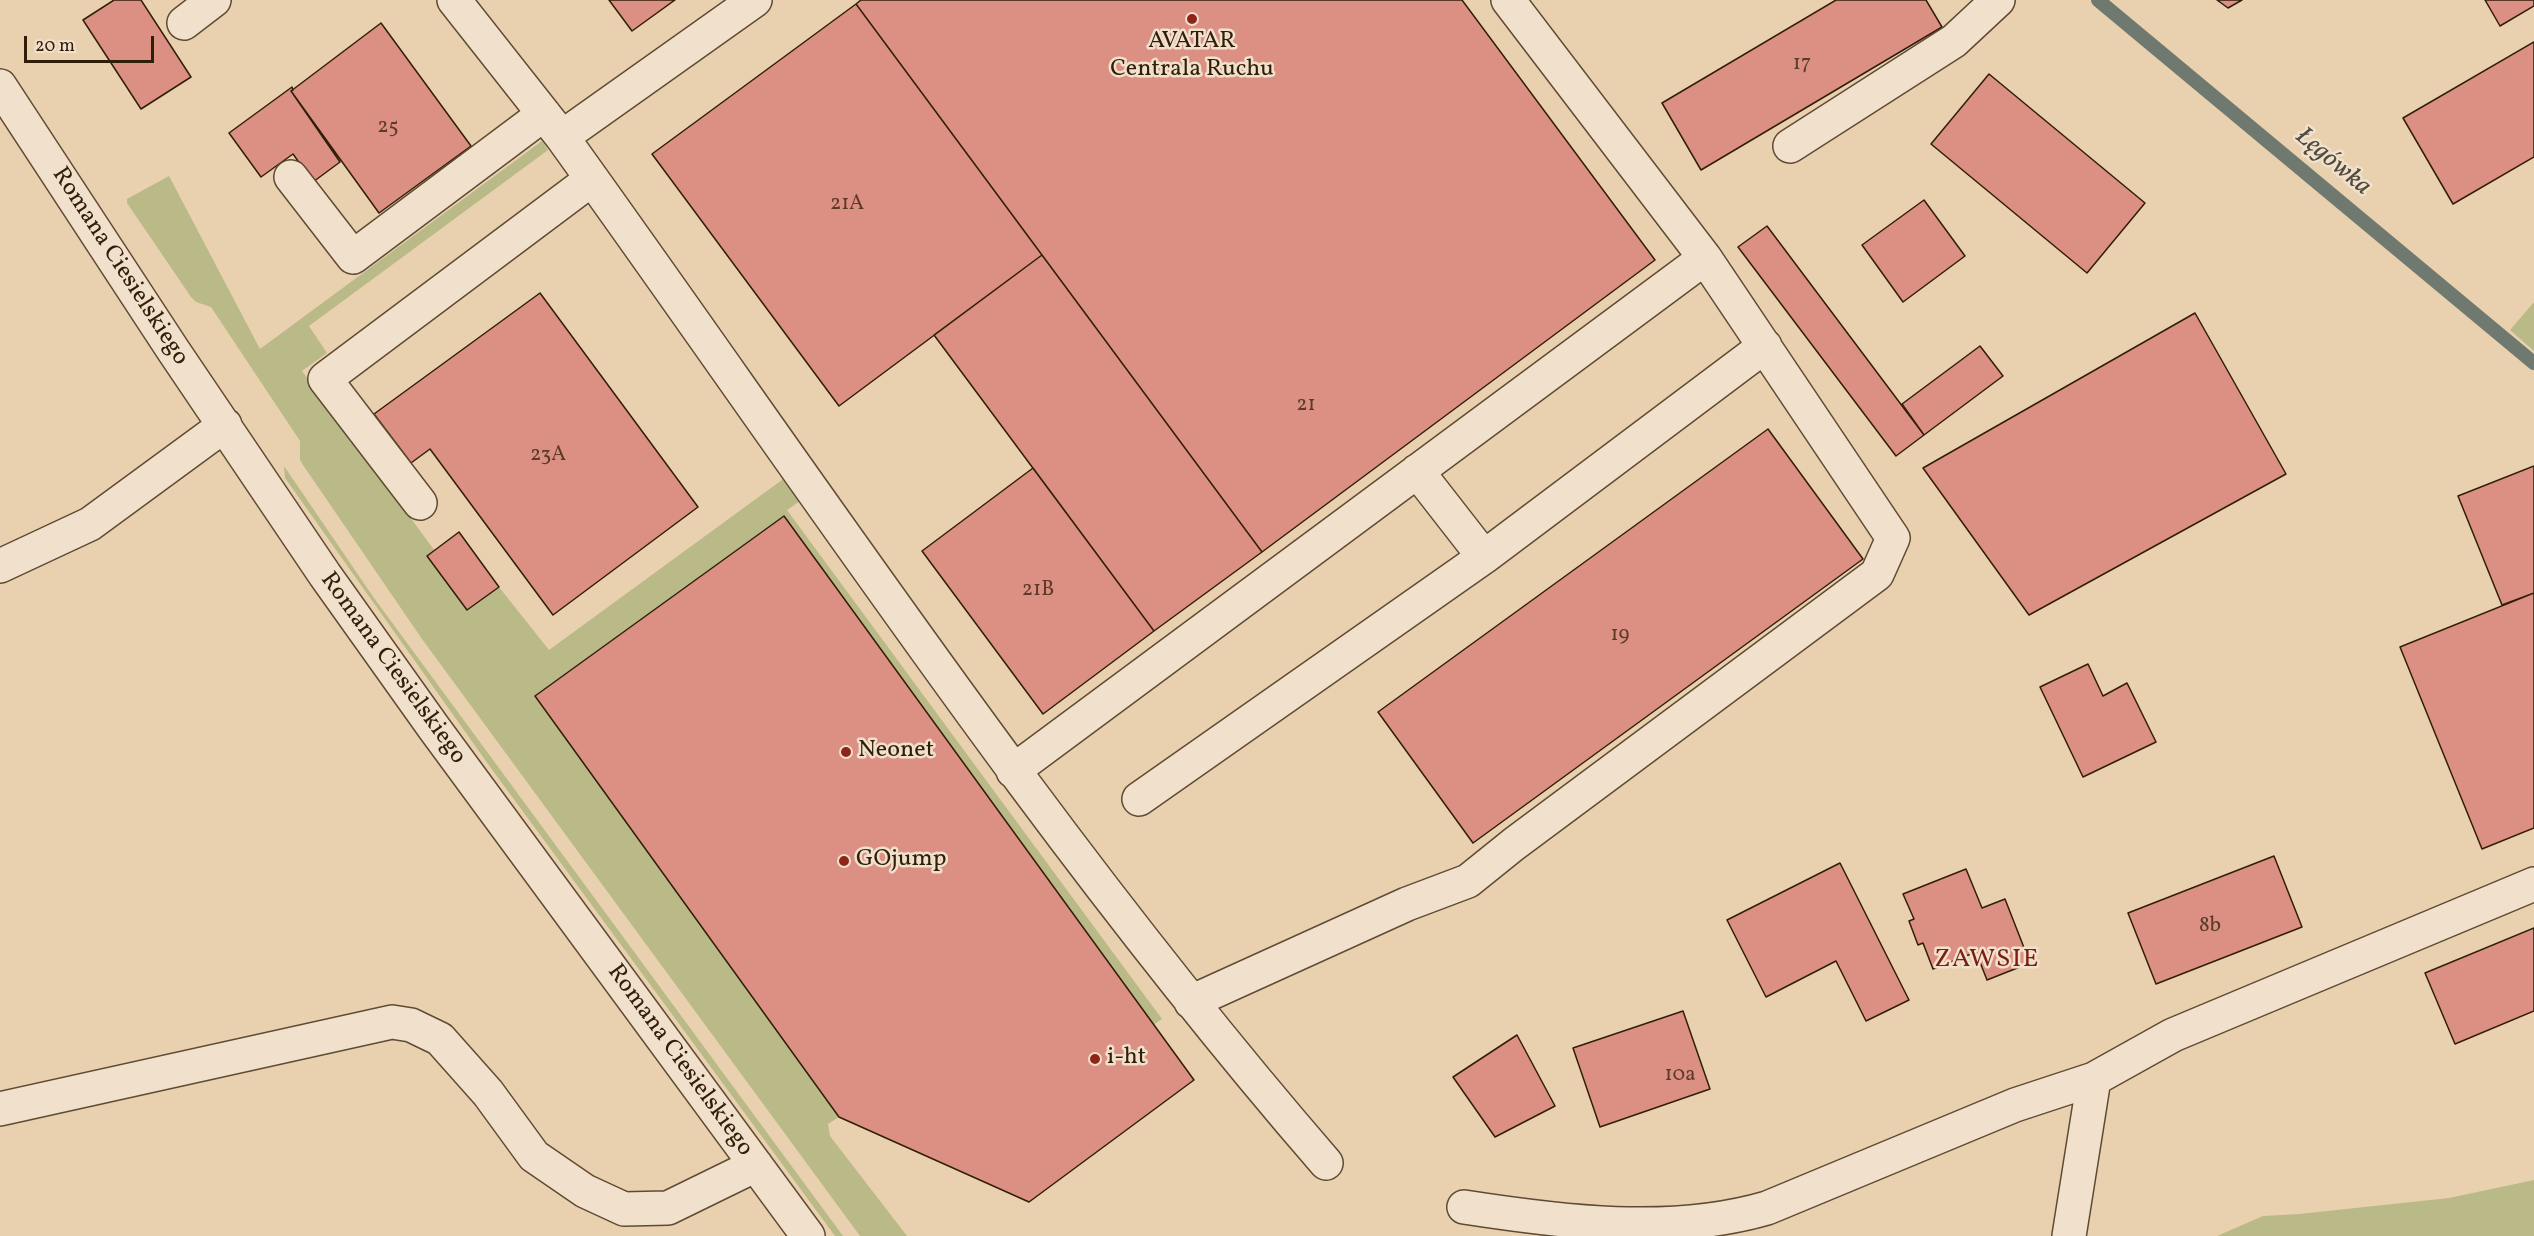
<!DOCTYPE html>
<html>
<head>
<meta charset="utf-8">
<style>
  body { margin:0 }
  #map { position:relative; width:2534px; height:1236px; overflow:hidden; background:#e9d1b0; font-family:Vollkorn,serif }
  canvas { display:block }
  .scale { position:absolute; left:24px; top:36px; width:130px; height:27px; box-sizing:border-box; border:3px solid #311e09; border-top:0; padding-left:8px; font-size:18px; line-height:21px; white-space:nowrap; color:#311e09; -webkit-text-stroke:4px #f1e1cc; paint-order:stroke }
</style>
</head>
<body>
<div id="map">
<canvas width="2534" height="1236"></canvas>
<div class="scale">20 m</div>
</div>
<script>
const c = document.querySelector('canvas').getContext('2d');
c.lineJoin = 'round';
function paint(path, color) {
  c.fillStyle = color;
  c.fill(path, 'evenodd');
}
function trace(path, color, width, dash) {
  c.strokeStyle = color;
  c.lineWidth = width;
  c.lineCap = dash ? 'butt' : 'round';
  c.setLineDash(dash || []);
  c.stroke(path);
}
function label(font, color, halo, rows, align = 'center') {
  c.font = font + ' Vollkorn,serif';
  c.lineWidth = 5;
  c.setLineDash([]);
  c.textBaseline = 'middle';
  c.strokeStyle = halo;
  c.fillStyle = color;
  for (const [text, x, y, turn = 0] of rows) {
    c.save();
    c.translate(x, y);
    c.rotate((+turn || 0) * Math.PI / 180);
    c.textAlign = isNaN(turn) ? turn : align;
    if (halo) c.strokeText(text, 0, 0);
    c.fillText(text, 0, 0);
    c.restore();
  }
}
const green = new Path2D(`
  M542 141 548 150 309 326 327 353 302 371 435 551 428 556 467 610 499 587 549 650 786 477 803 499 787 510 1162 1019 1153 1025 784 516 535 696 839 1117 828 1124 830 1136 907 1236H860L422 639 303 465 300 460V441L211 307 196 302 191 297 127 203V199L169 176 260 349Z
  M2534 302V351L2510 330Z
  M284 466 374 598 843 1236H835L488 764 285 478Z
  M2534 1180V1236H2217L2263 1216 2299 1214 2449 1198Z`);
const stream = new Path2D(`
  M2098 0 2534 363`);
const building = new Path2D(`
  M114 0H141L191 77 141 109 83 20Z
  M609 0H675L632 31Z
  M861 0H1462L1655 260 1262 552 856 4Z
  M1836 0H1926L1942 27 1701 170 1662 103Z
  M2217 0H2242L2228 8Z
  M2485 0H2534V6L2500 26Z
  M856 4 1042 255 839 406 652 154Z
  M381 23 471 146 379 213 291 91Z
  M2534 42V157L2453 204 2403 118Z
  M1989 74 2145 203 2087 273 1931 144Z
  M292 87 293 90 291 91 340 162 313 182 293 154 261 177 229 133Z
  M1924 200 1965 256 1903 302 1862 245Z
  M1767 226 1924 435 1896 456 1738 247Z
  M1042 255 1262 552 1154 631 934 335Z
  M540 293 698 507 553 615 430 449 411 463 374 414Z
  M2195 313 2286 474 2029 615 1923 468Z
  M1980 346 2003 376 1924 435 1902 404Z
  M1768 429 1863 559 1473 843 1378 712Z
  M2534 466V593L2502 605 2458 496Z
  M1033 468 1154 631 1043 714 922 551Z
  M784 516 1194 1080 1029 1202 839 1117 535 696Z
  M459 532 499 587 467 610 427 556Z
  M2534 593V828L2482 849 2400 647Z
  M2088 664 2103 696 2127 683 2156 742 2083 777 2040 687Z
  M2274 856 2302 927 2156 984 2128 913Z
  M1840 863 1909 1000 1866 1021 1836 961 1766 997 1727 920Z
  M1966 869 1982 908 2005 899 2030 963 1987 980 1976 952 1933 969 1923 943 1918 945 1909 921 1914 919 1903 894Z
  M2534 928V1011L2455 1044 2425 973Z
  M1683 1011 1710 1089 1600 1127 1573 1048Z
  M1517 1035 1555 1106 1495 1137 1453 1077Z`);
const minor = new Path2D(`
  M454 0 562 137 755 0
  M184 23 214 0
  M0 86 173 350 325 575 434 728 808 1236
  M562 137C811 483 1046 840 1326 1163
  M1790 146 1954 41 1998 0
  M291 177 353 257 544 114
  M1417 471 1484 557
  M420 503 325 379 592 179
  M0 566 90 524 225 425
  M1013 771 1705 258
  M1139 799 1484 557 1765 346
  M1191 1002 1407 904 1468 881 1514 844 1877 574 1893 538 1705 258 1508 0
  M0 1109 392 1022 411 1025 440 1039 488 1093 534 1156 585 1191 624 1209 668 1208 756 1165
  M1464 1207C1561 1222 1671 1236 1767 1208L2015 1105 2094 1079 2173 1035 2534 884
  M2069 1236 2094 1079`);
const markers = [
  [1192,19,6,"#8f2418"],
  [846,752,6,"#8f2418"],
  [844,861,6,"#8f2418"],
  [1095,1059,6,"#8f2418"]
];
const numberNames = [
  ["17",1802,65],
  ["25",388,128],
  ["21A",847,205],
  ["21",1306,406],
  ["23A",548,456],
  ["21B",1038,591],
  ["19",1620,636],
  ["8b",2210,927],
  ["10a",1680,1076]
];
const poiNames = [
  ["AVATAR",1192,43,"center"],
  ["Centrala Ruchu",1192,71,"center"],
  ["Neonet",858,752],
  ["GOjump",856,861],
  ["i-ht",1107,1059]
];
const streetNames = [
  ["Romana Ciesielskiego",119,267,57],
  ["Romana Ciesielskiego",392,669,54],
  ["Romana Ciesielskiego",679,1061,54]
];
const waterNames = [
  ["Łęgówka",2332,163,40]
];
const neighbourhoodNames = [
  ["ZAWSIE",1987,961]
];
paint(green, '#baba88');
trace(stream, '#707970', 14);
paint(building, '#dc8f83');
trace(building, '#311e09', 1.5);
trace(minor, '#5f4b33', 36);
trace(minor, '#f1e1cc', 33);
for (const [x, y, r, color] of markers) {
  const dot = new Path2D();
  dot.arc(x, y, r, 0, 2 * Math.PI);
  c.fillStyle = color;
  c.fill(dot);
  trace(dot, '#f1e1cc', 2);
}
label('21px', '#5c3a28', null, numberNames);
label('24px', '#311e09', '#f1e1cc', poiNames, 'left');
label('24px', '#311e09', '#f1e1cc', streetNames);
label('italic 26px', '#504b3d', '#f1e1cc', waterNames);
c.letterSpacing = '1.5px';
label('26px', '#7a1f14', '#f1e1cc', neighbourhoodNames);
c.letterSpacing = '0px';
</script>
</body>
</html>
